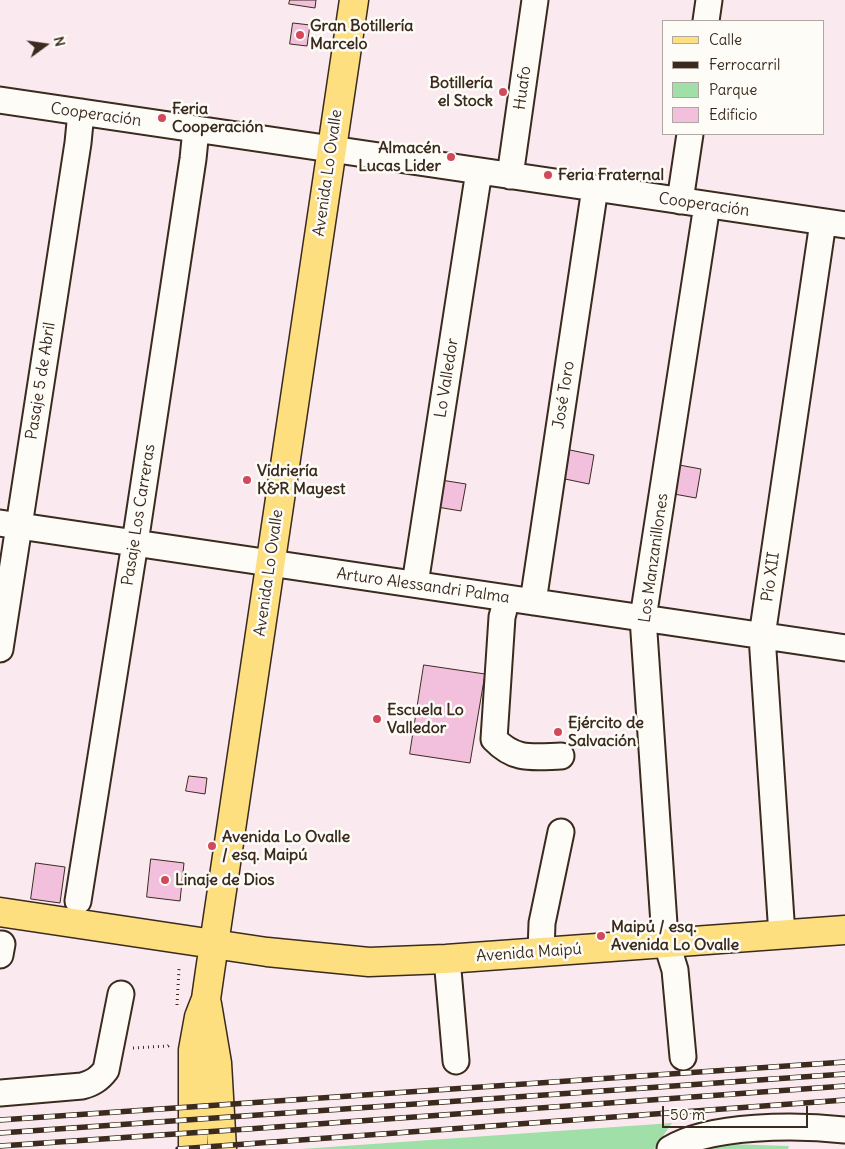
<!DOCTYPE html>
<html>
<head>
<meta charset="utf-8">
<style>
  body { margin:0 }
  #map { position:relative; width:845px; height:1149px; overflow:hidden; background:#faeaef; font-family:Delius,sans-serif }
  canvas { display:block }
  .legend { position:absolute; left:662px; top:20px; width:162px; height:115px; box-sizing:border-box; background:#fdfcf7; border:1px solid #afa8a0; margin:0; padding:6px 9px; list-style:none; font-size:15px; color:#3b2a1e }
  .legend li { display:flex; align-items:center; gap:10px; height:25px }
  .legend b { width:25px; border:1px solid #afa8a0 }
  .north { position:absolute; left:20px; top:20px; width:50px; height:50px; -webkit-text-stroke:4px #fdfcf7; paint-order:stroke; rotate:76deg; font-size:14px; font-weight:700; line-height:20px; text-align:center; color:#3b2a1e }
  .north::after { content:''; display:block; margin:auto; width:18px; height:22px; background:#3b2a1e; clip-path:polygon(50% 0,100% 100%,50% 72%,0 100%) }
  .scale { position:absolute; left:662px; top:1106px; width:146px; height:22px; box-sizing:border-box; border:2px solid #3b2a1e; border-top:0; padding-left:6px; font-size:15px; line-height:18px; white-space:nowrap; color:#3b2a1e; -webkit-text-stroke:4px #fdfcf7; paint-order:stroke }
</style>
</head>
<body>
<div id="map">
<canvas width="845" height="1149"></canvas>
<ul class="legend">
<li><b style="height:6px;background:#fddf80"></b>Calle</li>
<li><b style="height:6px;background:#3b2a1e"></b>Ferrocarril</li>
<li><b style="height:14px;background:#a0dfa8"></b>Parque</li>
<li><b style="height:14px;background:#f2bfdc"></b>Edificio</li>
</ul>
<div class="north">N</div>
<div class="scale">50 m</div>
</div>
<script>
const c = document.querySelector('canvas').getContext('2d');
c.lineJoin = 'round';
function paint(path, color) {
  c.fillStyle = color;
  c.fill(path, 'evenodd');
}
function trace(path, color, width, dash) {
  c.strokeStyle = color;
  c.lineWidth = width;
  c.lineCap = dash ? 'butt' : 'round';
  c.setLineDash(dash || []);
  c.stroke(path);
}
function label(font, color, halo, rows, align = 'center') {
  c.font = font + ' Delius,sans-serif';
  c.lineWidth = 5;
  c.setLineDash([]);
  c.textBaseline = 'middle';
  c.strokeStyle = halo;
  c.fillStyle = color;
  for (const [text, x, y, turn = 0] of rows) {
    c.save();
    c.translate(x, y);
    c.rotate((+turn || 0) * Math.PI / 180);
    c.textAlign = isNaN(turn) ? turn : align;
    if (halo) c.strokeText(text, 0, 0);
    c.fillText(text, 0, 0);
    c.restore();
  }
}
const green = new Path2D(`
  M672 1123 654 1149H301Z
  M727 1144 789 1146 788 1149H706Z`);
const building = new Path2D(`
  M290 0H316L315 8 289 4Z
  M293 23 310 25 307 46 290 44Z
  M570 450 594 455 589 484 565 479Z
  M679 465 701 469 696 498 674 494Z
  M441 480 466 484 461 511 437 507Z
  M424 665 485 674 470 763 410 754Z
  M189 776 207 778 205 794 186 791Z
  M151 859 184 863 180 901 147 897Z
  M36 863 65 867 60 903 31 899Z`);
const path = new Path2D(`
  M177 1005 179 969
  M133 1048 168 1046 170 1044`);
const minor = new Path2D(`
  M706 21 709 0
  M0 100 845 225
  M510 176 535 0
  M680 201 690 134
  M0 523 845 648
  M415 584 479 171
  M507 598 502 617 494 739C515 761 532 757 561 756
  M533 602 595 188
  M0 649 78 143 81 112
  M78 901 135 543 193 159 196 129
  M782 935 762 636 823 222
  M541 952 542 923 561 832
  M0 955 2 944
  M448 970 456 1061
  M683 1057 675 970 667 944 664 924 643 618 707 205
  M0 1093 82 1086C93 1083 99 1079 106 1070L121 994
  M670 1149C711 1124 798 1125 845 1130`);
const major = new Path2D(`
  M0 912 267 952 369 962 446 959 845 930
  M207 1004 217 1063 222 1149
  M193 1149V1050L199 1017 206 999 210 971 354 0`);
const rail = new Path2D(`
  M0 1120 845 1062
  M0 1133 845 1074
  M0 1146 248 1129 845 1086
  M178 1149 845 1100`);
const markers = [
  [300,35,5,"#d1495b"],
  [503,92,5,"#d1495b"],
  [162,118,5,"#d1495b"],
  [451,157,5,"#d1495b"],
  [548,175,5,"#d1495b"],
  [247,480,5,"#d1495b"],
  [377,719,5,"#d1495b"],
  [558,732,5,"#d1495b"],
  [212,846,5,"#d1495b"],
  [165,880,5,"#d1495b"],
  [601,936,5,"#d1495b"]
];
const poiNames = [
  ["Gran Botillería",310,26],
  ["Marcelo",310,44],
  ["Botillería",493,83,"right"],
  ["el Stock",493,101,"right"],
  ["Feria",172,109],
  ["Cooperación",172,127],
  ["Almacén",441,148,"right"],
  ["Lucas Lider",441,166,"right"],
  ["Feria Fraternal",558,175],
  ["Vidriería",257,471],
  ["K&R Mayest",257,489],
  ["Escuela Lo",387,710],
  ["Valledor",387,728],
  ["Ejército de",568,723],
  ["Salvación",568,741],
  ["Avenida Lo Ovalle",222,837],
  ["/ esq. Maipú",222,855],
  ["Linaje de Dios",175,880],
  ["Maipú / esq.",611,927],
  ["Avenida Lo Ovalle",611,945]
];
const streetNames = [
  ["Huafo",523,88,-82],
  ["Cooperación",96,115,8],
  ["Avenida Lo Ovalle",328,173,-82],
  ["Cooperación",704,205,8],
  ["Lo Valledor",447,378,-81],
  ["Pasaje 5 de Abril",41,381,-81],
  ["José Toro",564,395,-81],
  ["Pasaje Los Carreras",139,515,-81],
  ["Los Manzanillones",654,558,-82],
  ["Avenida Lo Ovalle",269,573,-82],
  ["Pío XII",771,577,-82],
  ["Arturo Alessandri Palma",423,586,8],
  ["Avenida Maipú",529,953,-4]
];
paint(green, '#a0dfa8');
paint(building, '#f2bfdc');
trace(building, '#3b2a1e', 1);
trace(minor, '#3b2a1e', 29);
trace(major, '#3b2a1e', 31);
trace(path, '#3b2a1e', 3, [1, 4]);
trace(minor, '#fdfcf7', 25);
trace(major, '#fddf80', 28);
trace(rail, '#3b2a1e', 5.5);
trace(rail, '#fdfcf7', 4, [11]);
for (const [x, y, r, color] of markers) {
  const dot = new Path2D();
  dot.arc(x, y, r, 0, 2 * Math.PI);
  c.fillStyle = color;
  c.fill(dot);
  trace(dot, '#fdfcf7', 2);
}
label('bold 16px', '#3b2a1e', '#fdfcf7', poiNames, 'left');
label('16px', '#3b2a1e', '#fdfcf7', streetNames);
</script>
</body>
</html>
